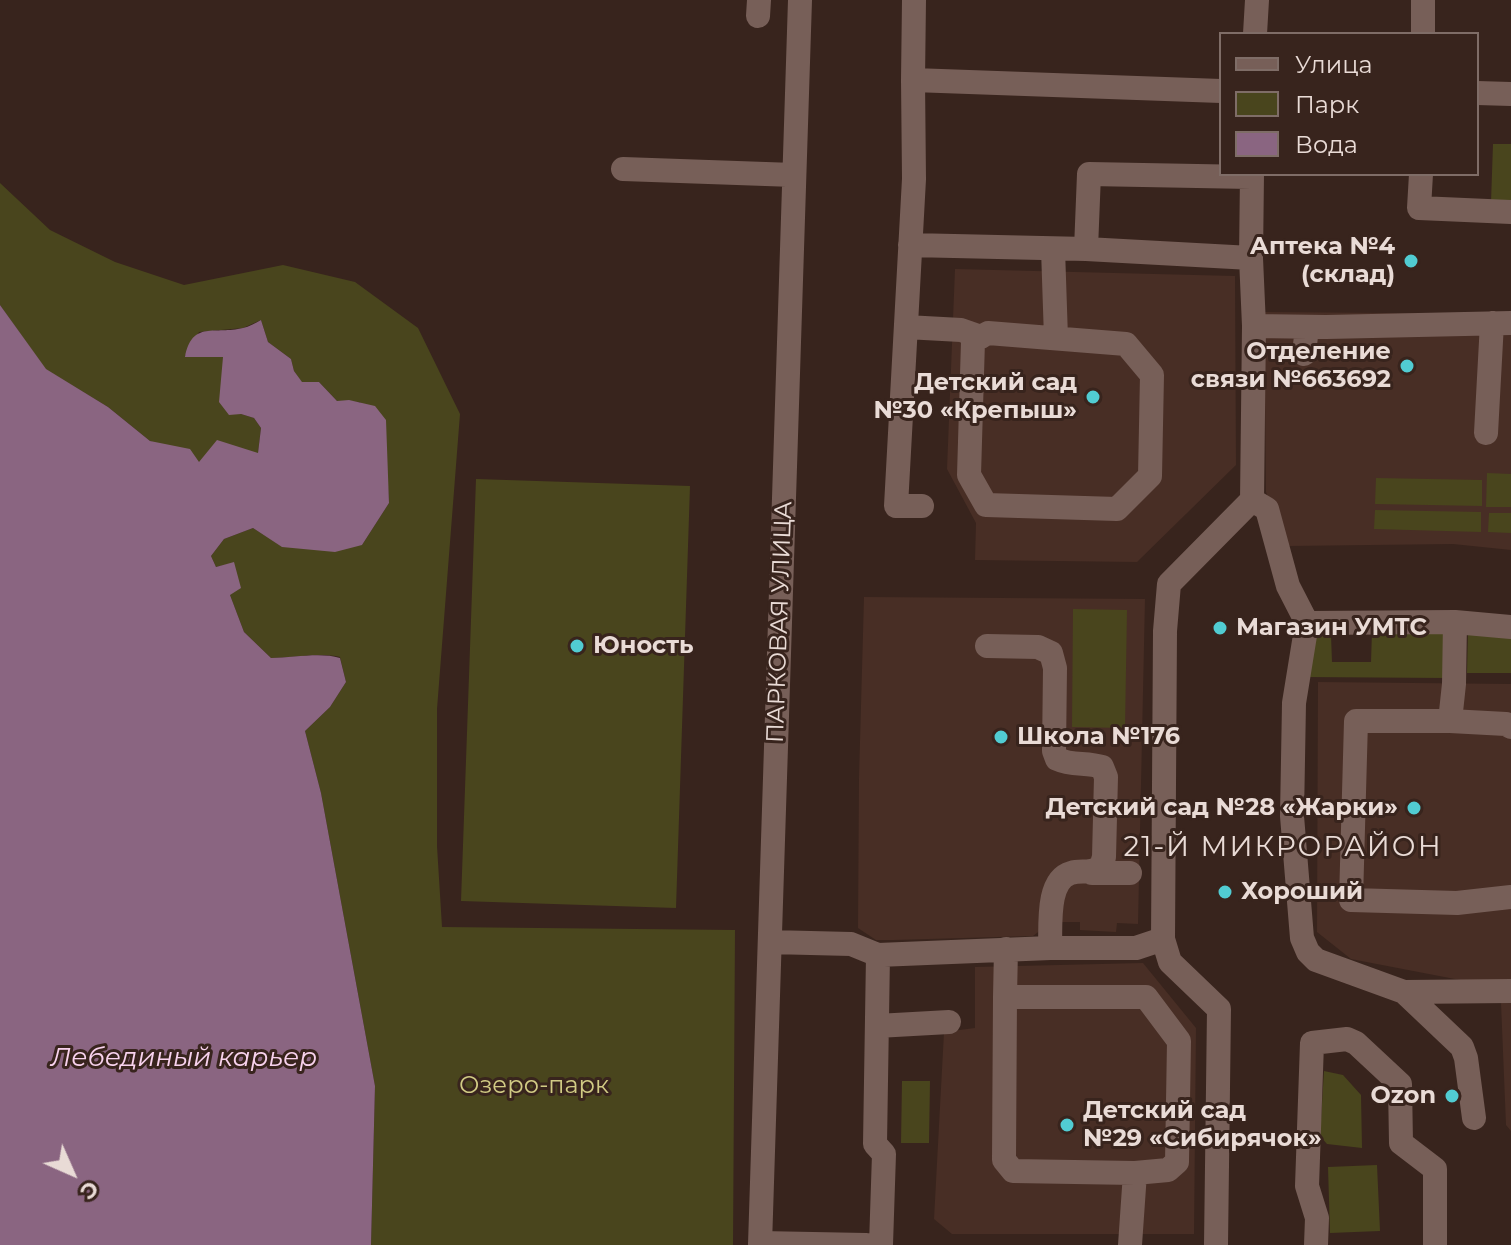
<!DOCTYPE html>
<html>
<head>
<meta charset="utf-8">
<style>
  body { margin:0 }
  #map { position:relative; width:1511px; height:1245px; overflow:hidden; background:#38241d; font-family:Montserrat,sans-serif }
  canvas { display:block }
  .legend { position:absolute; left:1219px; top:32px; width:260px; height:144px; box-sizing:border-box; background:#38241d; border:2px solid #7f6d67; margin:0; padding:10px 14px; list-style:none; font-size:24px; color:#e9dbd6 }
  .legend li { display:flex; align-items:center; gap:16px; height:40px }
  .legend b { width:40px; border:2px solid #7f6d67 }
  .north { position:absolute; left:32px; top:1133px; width:80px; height:80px; -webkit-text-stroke:6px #38241d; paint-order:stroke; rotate:135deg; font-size:22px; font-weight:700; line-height:32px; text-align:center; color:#e9dbd6 }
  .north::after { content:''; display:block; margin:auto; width:28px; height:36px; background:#e9dbd6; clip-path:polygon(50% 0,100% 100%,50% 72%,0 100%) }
</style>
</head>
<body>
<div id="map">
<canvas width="1511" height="1245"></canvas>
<ul class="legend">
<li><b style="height:10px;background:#775f58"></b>Улица</li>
<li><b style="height:22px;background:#49451d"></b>Парк</li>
<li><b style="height:22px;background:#8a6581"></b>Вода</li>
</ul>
<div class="north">С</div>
</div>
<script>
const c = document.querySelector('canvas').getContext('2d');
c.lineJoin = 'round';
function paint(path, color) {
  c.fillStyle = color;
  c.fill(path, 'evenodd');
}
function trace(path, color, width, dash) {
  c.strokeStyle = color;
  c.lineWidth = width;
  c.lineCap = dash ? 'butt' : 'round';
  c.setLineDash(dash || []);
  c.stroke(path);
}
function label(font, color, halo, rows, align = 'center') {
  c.font = font + ' Montserrat,sans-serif';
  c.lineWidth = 6;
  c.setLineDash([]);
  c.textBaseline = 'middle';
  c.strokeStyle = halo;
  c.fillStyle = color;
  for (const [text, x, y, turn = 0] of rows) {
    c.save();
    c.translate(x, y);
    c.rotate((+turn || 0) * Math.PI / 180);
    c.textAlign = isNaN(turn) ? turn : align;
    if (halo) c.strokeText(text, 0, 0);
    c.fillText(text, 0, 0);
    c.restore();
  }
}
const built = new Path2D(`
  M955 269 1235 276 1236 465 1137 562 975 560 976 523 947 469Z
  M1264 312 1511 314V550L1453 544 1288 546 1266 492Z
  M864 597 1145 599 1138 924 1117 923 1116 932 1080 930V922H1051L1033 936 894 940H876L858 928 859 778Z
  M1318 682 1511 684V980H1460L1351 959 1317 932Z
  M1143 963 1196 1028 1194 1234H952L934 1219 944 1032 975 1028V967Z
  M1501 1003H1511V1131L1506 1125Z`);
const green = new Path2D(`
  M1493 144H1511V203L1491 202Z
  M0 183 50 230 115 262 184 285 283 265 355 282 418 328 460 414 437 709V846L442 927 735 930 733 1245H371L375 1086 321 793 305 731 330 707 346 682 340 657C320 652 293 658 271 658L244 632 230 595 234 563 216 567 211 556 224 539 253 528 283 547 362 545 389 503 387 472 360 402 337 401 319 382 302 383 294 371 291 359 268 342 261 320 243 328 199 332 185 356H223L241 414 254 418 261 428 258 453 199 463 150 441 108 407 45 369 0 305Z
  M1487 473 1511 474V507H1486Z
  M1376 478 1482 480V506L1375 504Z
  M476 479 690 486 676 908 461 901Z
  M1375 510 1481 512V532L1374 529Z
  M1489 513H1511V533L1488 532Z
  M1073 609 1127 610 1125 728 1072 727Z
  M1372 631H1444L1448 678 1303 677 1307 636 1331 635 1332 662H1371Z
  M1468 632 1511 634V673H1467Z
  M1324 1071 1343 1075 1361 1095 1362 1148 1327 1144 1320 1136Z
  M902 1081H930L929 1143H901Z
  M1377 1165 1380 1231 1330 1233 1328 1167Z`);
const water = new Path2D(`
  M0 305 46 369 108 407 150 441 190 449 199 462 217 440 258 453 261 428 254 418 241 414 229 415 219 402 223 357H185C192 320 215 335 243 328 249 327 255 323 261 320L268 342 291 359 294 371 302 382H319L337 401 349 400 375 406 386 420 389 503 362 545 335 552 282 547 253 528 224 539 211 556 216 567 234 562 241 588 230 595 244 632 271 658C293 658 320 652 340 658L346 682 330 707 305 731 321 793 375 1086 371 1245H0Z`);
const minor = new Path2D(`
  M914 0 913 80 1221 91
  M1423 0V34
  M758 16 759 0
  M1255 34 1257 0
  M913 80 914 179 896 506H922
  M1477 93 1511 94
  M623 169 794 175
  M1421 174 1419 208 1511 212
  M910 245 1086 249 1251 258
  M1053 249 1056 338
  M1086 249 1089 174 1251 177
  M1254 326 1326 327 1511 323
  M906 327 961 330 981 337
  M988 333 1126 344 1152 375 1150 476 1117 509 986 505 969 475 973 341Z
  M1304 354 1307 327
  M1486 433 1492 323
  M1252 500 1267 509 1288 586 1307 623 1294 703 1292 816 1302 938 1308 952 1316 960 1404 992 1462 1047 1466 1058 1474 1118
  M1307 623 1455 622 1511 627
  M987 646 1038 647 1051 653 1055 668 1054 751 1057 759C1072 766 1087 762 1102 767L1106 777 1104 857 1101 867C1090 874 1082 870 1071 873 1046 880 1051 927 1050 948
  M1450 721 1454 684 1455 622
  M1511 727 1506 724 1450 721H1356L1351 900 1457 903 1511 897
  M1092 873H1130
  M1163 939 1170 962 1219 1009 1216 1245
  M770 942 851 944 878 955 1050 948H1136L1163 939 1165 631 1169 584 1252 500 1254 326 1251 258 1252 174
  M878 955 875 1144 884 1154 881 1245
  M1404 992 1511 991
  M1005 997H1146L1179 1041 1177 1162 1168 1170 1135 1173 1013 1171 1004 1160Z
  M1005 997 1006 949
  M877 1026 949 1022
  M760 1243 866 1245
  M760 1245 800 0
  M1130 1245 1135 1173
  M1316 1245 1317 1218 1307 1186 1312 1043 1347 1039 1356 1043 1400 1084 1401 1143 1435 1169V1245`);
const markers = [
  [1411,261,8,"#51ccd2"],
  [1407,366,8,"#51ccd2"],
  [1093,397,8,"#51ccd2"],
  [1220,628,8,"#51ccd2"],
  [577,646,8,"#51ccd2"],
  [1001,737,8,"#51ccd2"],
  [1414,808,8,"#51ccd2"],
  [1225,892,8,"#51ccd2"],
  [1452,1096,8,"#51ccd2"],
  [1067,1125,8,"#51ccd2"]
];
const poiNames = [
  ["Аптека №4",1395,247],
  ["(склад)",1395,275],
  ["Отделение",1391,352],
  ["связи №663692",1391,380],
  ["Детский сад",1077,383],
  ["№30 «Крепыш»",1077,411],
  ["Магазин УМТС",1236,628,"left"],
  ["Юность",593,646,"left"],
  ["Школа №176",1017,737,"left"],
  ["Детский сад №28 «Жарки»",1398,808],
  ["Хороший",1241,892,"left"],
  ["Ozon",1436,1096],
  ["Детский сад",1083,1111,"left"],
  ["№29 «Сибирячок»",1083,1139,"left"]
];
const streetNames = [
  ["ПАРКОВАЯ УЛИЦА",780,622,-88]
];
const parkNames = [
  ["Озеро-парк",534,1086]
];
const waterNames = [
  ["Лебединый карьер",184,1058]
];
const quarterNames = [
  ["21-Й МИКРОРАЙОН",1283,848]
];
paint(built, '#482e25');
paint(green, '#49451d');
paint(water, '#8a6581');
trace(minor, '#775f58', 24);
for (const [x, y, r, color] of markers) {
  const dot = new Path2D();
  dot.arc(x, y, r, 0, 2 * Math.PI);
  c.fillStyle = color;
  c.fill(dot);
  trace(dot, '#38241d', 3);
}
label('bold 24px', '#e9dbd6', '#38241d', poiNames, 'right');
label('24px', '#e9dbd6', '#38241d', streetNames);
label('24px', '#d1cb84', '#38241d', parkNames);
label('italic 26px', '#f8d2ed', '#38241d', waterNames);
c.letterSpacing = '2px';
label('28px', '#e9dbd6', '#38241d', quarterNames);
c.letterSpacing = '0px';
</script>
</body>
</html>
